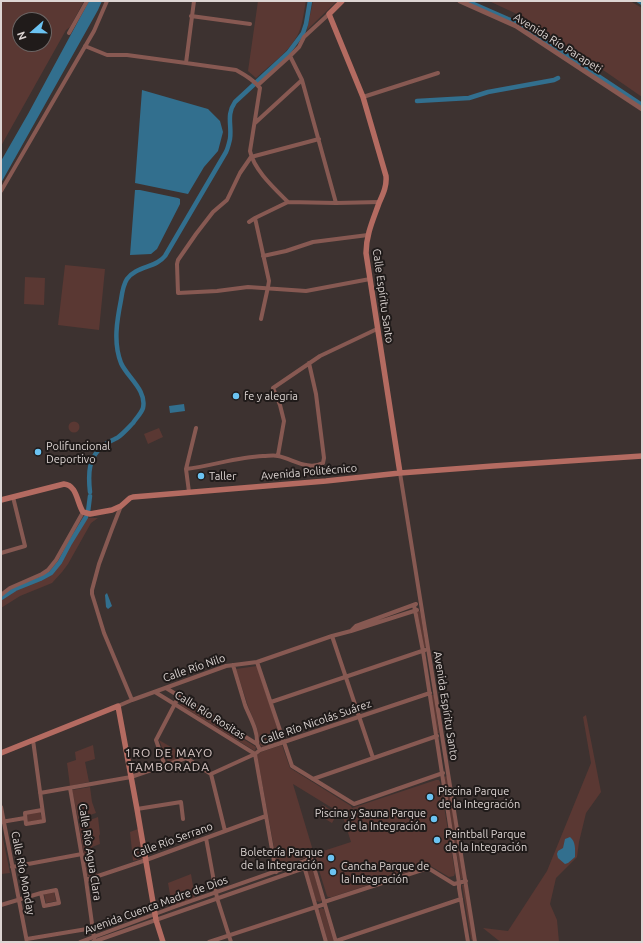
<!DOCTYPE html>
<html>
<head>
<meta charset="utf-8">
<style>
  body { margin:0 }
  #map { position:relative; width:643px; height:943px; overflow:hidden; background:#3d3230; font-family:Ubuntu,sans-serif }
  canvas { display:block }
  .frame { position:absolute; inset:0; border:2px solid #ddd5d3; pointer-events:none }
  .north { position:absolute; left:12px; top:12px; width:40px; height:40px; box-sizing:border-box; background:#201b1a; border:1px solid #6c6564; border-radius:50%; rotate:250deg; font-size:11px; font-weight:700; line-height:16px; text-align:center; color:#ddd5d3 }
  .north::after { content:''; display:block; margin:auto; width:14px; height:18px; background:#6bc3f2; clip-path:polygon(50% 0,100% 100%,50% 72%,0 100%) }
</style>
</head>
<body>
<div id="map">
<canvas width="643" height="943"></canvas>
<div class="frame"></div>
<div class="north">N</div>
</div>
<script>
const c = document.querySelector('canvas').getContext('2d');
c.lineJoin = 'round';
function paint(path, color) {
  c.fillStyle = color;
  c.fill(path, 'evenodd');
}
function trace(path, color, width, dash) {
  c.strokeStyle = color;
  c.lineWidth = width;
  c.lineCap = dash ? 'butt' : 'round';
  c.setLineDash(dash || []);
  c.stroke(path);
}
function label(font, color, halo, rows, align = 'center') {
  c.font = font + ' Ubuntu,sans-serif';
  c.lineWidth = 4;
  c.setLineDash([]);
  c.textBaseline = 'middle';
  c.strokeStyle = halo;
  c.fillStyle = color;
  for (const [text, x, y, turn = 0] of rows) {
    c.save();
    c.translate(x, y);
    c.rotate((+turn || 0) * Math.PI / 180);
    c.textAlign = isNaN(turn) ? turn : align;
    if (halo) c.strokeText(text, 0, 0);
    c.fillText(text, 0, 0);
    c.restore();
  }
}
const green = new Path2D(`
  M1 1H84L70 27 66 30 1 146ZM20 20H44V44H20Z
  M258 1H306C304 10 303 23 299 32 291 51 271 64 256 78L248 71Z
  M313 1H337L307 30Z
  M489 1H630L642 8V97L606 72 521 16Z
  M65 265 105 269 99 330 58 325Z
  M25 277 45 278 44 305 24 304Z
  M68.5 427a5.5 5.5 0 1 1 11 0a5.5 5.5 0 1 1-11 0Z
  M159 428 163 437 148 444 144 434Z
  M83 516 89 518H98L91 523 68 564 62 572 52 583 20 596 1 608V596L11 590 49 571Z
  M417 611H420L426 647 424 648Z
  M257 666 281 740 263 747 260 745 257 728 248 706 236 669Z
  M431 695H434L439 733H437Z
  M182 702 256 747 255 751 180 705Z
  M586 715 601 792 586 813 579 842 577 857 556 878 550 904 557 920 559 942H502L498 940 483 928 508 931 547 871 591 763 583 717Z
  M159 740 176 750 175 752 183 758 168 762Z
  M93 745 95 759 85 762 89 782 70 786 67 763 76 760 75 752Z
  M282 745 290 768 351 806 352 808 436 780H439L440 782 455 873 454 876 449 877 429 865 332 897H328L327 896 314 854 284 866C281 866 279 866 277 864L257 755 261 752ZM293 784 342 814 351 842 314 854Z
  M447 776 463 878 461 880 444 777Z
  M90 787 92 802 96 813 78 819 72 790Z
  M323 805 337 814 332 823 317 814Z
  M40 811 42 820 28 822 27 813Z
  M98 817 100 834 99 836 100 844 92 847 97 875 90 877 87 875 79 824Z
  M1 829 10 873 1 874Z
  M138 829 143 858 133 861 130 832Z
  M311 867 312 868 322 900 320 902 316 901 307 870 308 869Z
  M191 874 195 898 172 906 168 883Z
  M462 885H465L474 942 471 939Z
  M54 892 56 901 46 903 44 894Z
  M321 908 324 909 334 942H328L319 910Z`);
const water = new Path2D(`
  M89 1H102L98 10 1 183V161L28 114Z
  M142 90 208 109 220 121 223 132 218 151 204 167 188 194 135 183Z
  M135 190H140L178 198 180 199V204L157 249 151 254 130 255Z
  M184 404 185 411 170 413 169 406Z
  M107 593 112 606 108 609 106 607 105 595Z
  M570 837C576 842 575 849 575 857L568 863 565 864 558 858 557 854 558 851 563 848 565 839Z`);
const canal = new Path2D(`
  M639 1 642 3
  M469 2 508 19 518 23 642 105
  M417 101 469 98 488 92 554 80 558 78
  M90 492C88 474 88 457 104 445 108 442 113 440 117 438 123 434 128 428 133 423 136 418 141 414 143 408 147 390 127 377 121 363 113 343 117 320 121 300 122 293 123 285 127 279 136 266 156 268 165 256L226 152C228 148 229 143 230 139 232 125 226 115 235 102L288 53 303 33 306 24 310 1
  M88 512 90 496
  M1 598 15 589 40 579 51 573 60 562 70 543 86 517`);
const minor = new Path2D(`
  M191 16 250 24
  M69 33 87 1
  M85 46 107 55H127L186 63 236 70C245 75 254 80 260 88L250 151C254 170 274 188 288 202L336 203 380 202
  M290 56 302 80 336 203
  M186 63 194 1
  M258 85 290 56 299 47 304 37 329 14
  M363 97 438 73
  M255 123 302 80
  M319 139 251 157 240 173 227 200 213 212 196 234 178 260 177 264 178 293 217 291 248 287 306 291 370 279
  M1 191 94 31 107 1
  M255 218 269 281 268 287 261 319
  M249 222 255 218 288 202
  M263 256 286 251 313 242 368 235
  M278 455 284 421 280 405 273 388 320 356 377 329
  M186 469C212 466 237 457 263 456 268 456 274 455 278 456 293 459 308 471 323 463L324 458 316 394 309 363
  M400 473 475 942
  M189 492 186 469 196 428
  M121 506 112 529 99 564 92 590V594L104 633 132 700
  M1 553 25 546 13 497
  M1 595 10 588 42 574 48 570 56 560 83 512
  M414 605 423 651 454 851 459 883V888L468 942
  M352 630 356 626 416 604
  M332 636 373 758
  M257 662 292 766 354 804 443 773
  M233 665C237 678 241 692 245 705 250 718 258 730 257 744
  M166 688 257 744 260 750
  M155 692 255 754
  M271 702 425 650
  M118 706 132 700 226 666 257 662 332 636 351 631 417 610
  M33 740 44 821 26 824 25 813 42 810
  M177 752 211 774
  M255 754 276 872
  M165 766 156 740 179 696
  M211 774 255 754 260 750 430 693
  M211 774 225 831
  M313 779 437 736
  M70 788 86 880 94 938
  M40 793 131 777 186 758
  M1 807 27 942
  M137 809 181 802 183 819
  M1 822 25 818
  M206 838 217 898 231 942
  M306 862a4 4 0 1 1 8 0a4 4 0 1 1-8 0Z
  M313 864 336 942
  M304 866 326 942
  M12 867 82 854
  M86 880 146 860 266 816
  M56 890 59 903 44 906 41 893Z
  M324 902 428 868 454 884 466 881
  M1 905 41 893
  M27 939 93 928
  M336 941 461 899
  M80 942 174 907 302 862 307 860
  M93 942 310 866
  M209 942 325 904`);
const tertiary = new Path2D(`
  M460 1 516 26 642 109`);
const secondary = new Path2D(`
  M342 1 329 14 363 97 386 176C387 186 383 194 379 203 373 220 366 235 366 253L400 473
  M1 500 64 484C77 485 77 503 83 512L90 514 112 510 121 506 130 498 133 497 326 481 400 473 493 466 642 456
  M1 753 118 706 137 809 156 920 163 942`);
const markers = [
  [236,396,4,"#6bc3f2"],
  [38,452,4,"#6bc3f2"],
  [201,476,4,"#6bc3f2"],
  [430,797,4,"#6bc3f2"],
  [434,819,4,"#6bc3f2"],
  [437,840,4,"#6bc3f2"],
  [331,858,4,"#6bc3f2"],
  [333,872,4,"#6bc3f2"]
];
const streetNames = [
  ["Avenida Río Parapeti",558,43,32],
  ["Calle Espíritu Santo",383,296,82],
  ["Avenida Politécnico",309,472,-5],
  ["Calle Río Nilo",194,668,-19],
  ["Avenida Espíritu Santo",446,706,81],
  ["Calle Río Rositas",210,715,32],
  ["Calle Río Nicolás Suárez",316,722,-19],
  ["Calle Río Serrano",173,840,-20],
  ["Calle Río Agua Clara",90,852,81],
  ["Calle Río Monday",23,873,79],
  ["Avenida Cuenca Madre de Dios",156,905,-20]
];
const poiNames = [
  ["fe y alegria",244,396],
  ["Polifuncional",46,446],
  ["Deportivo",46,459],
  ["Taller",209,476],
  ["Piscina Parque",438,791],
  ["de la Integración",438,804],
  ["Piscina y Sauna Parque",426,813,"right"],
  ["de la Integración",426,826,"right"],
  ["Paintball Parque",445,834],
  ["de la Integración",445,847],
  ["Boletería Parque",323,852,"right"],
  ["de la Integración",323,865,"right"],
  ["Cancha Parque de",341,866],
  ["la Integración",341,879]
];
const neighbourhoodNames = [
  ["1RO DE MAYO",169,753],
  ["TAMBORADA",169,767]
];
paint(green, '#5a3833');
paint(water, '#326f8e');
trace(canal, '#326f8e', 4.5);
trace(minor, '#875952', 4);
trace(tertiary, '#875952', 5);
trace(secondary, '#b46b61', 5.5);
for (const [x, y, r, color] of markers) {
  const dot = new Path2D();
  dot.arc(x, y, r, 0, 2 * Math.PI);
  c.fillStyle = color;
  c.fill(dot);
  trace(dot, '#201b1a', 1.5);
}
label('11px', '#ddd5d3', '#201b1a', streetNames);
label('11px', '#ddd5d3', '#201b1a', poiNames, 'left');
c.letterSpacing = '1px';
label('12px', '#dcccca', '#201b1a', neighbourhoodNames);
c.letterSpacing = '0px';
</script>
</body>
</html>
